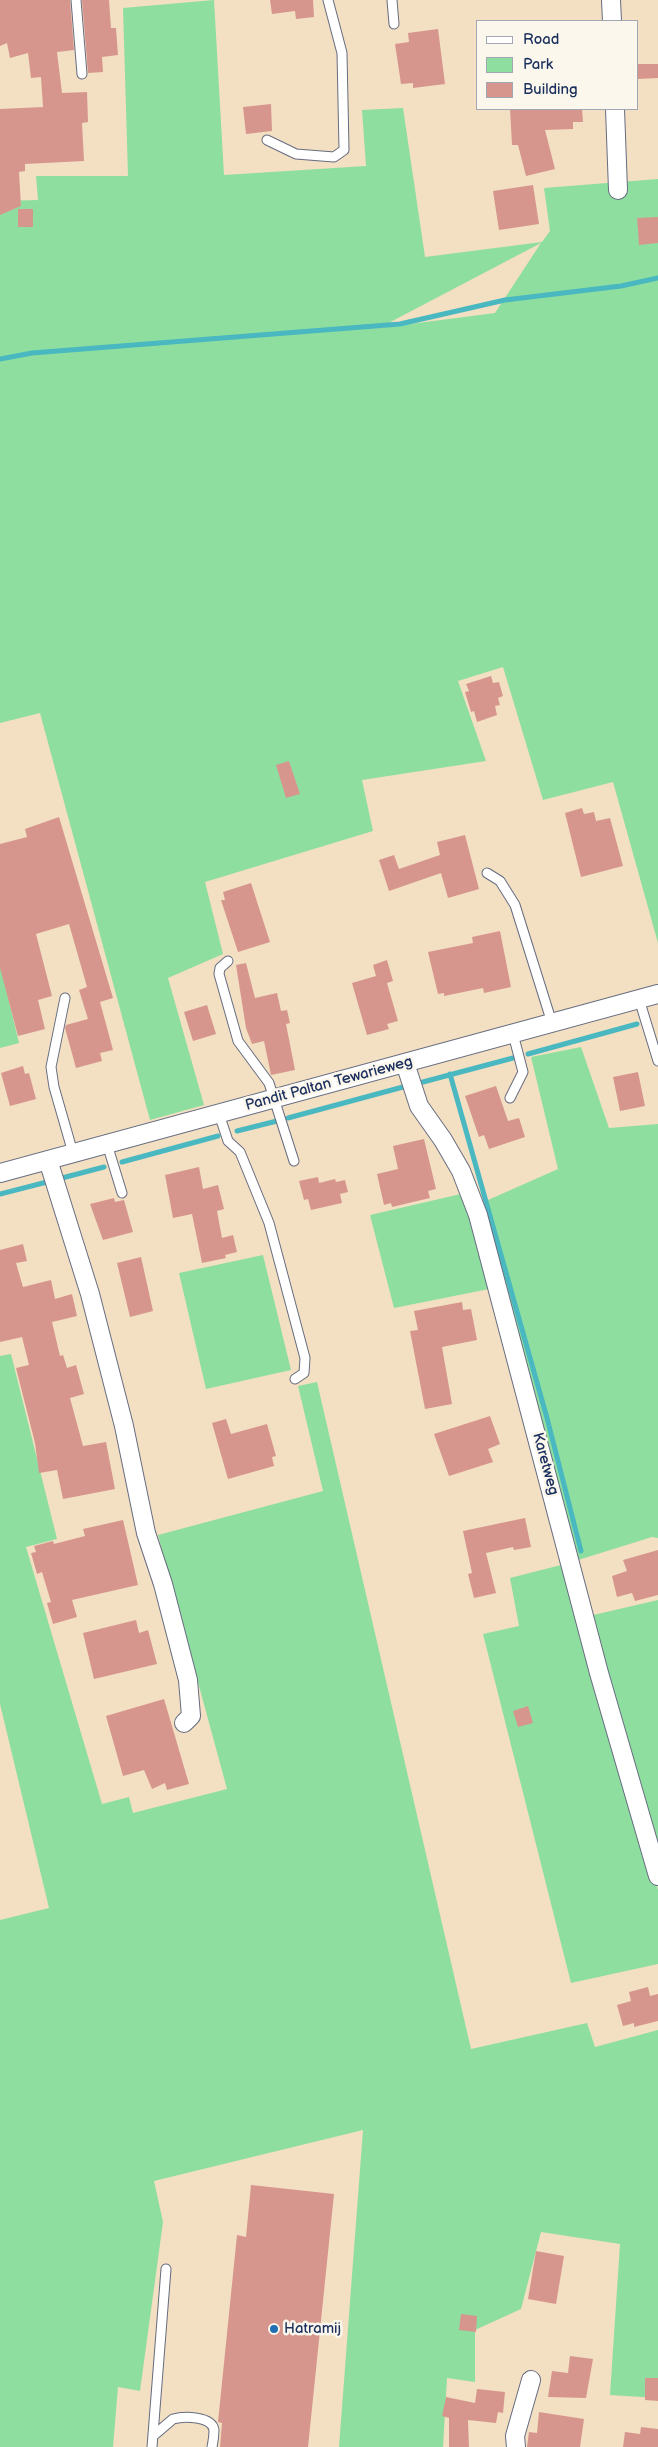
<!DOCTYPE html>
<html>
<head>
<meta charset="utf-8">
<style>
  body { margin:0 }
  #map { position:relative; width:658px; height:2447px; overflow:hidden; background:#f3dfc2; font-family:"Balsamiq Sans",sans-serif }
  canvas { display:block }
  .legend { position:absolute; left:476px; top:20px; width:162px; height:90px; box-sizing:border-box; background:#fbf7ec; border:1px solid #a1a7b3; margin:0; padding:6px 9px; list-style:none; font-size:15px; color:#1b2f5e }
  .legend li { display:flex; align-items:center; gap:10px; height:25px }
  .legend b { width:25px; border:1px solid #a1a7b3 }
</style>
</head>
<body>
<div id="map">
<canvas width="658" height="2447"></canvas>
<ul class="legend">
<li><b style="height:6px;background:#fff"></b>Road</li>
<li><b style="height:14px;background:#8edf9f"></b>Park</li>
<li><b style="height:14px;background:#d7968d"></b>Building</li>
</ul>
</div>
<script>
const c = document.querySelector('canvas').getContext('2d');
c.lineJoin = 'round';
function paint(path, color) {
  c.fillStyle = color;
  c.fill(path, 'evenodd');
}
function trace(path, color, width, dash) {
  c.strokeStyle = color;
  c.lineWidth = width;
  c.lineCap = dash ? 'butt' : 'round';
  c.setLineDash(dash || []);
  c.stroke(path);
}
function label(font, color, halo, rows, align = 'center') {
  c.font = font + ' "Balsamiq Sans",sans-serif';
  c.lineWidth = 5;
  c.setLineDash([]);
  c.textBaseline = 'middle';
  c.strokeStyle = halo;
  c.fillStyle = color;
  for (const [text, x, y, turn = 0] of rows) {
    c.save();
    c.translate(x, y);
    c.rotate((+turn || 0) * Math.PI / 180);
    c.textAlign = isNaN(turn) ? turn : align;
    if (halo) c.strokeText(text, 0, 0);
    c.fillText(text, 0, 0);
    c.restore();
  }
}
const green = new Path2D(`
  M214 0 224 175 366 166 362 110 403 108 425 257 542 242 550 231 544 188 658 179V943L613 782 543 800 503 667 458 681 486 761 362 780 373 831 205 882 223 954 168 978 204 1105 150 1120 40 713 0 723V201L38 200 36 176H128L123 8ZM541 243 495 313 379 328Z
  M0 963 19 1043 0 1048Z
  M581 1047 609 1128 658 1124V1538L652 1537 575 1561 479 1204 558 1169 531 1057Z
  M465 1193 494 1288 394 1308 370 1215Z
  M263 1255 291 1370 206 1389 179 1273Z
  M11 1354 57 1539 26 1547 102 1804 129 1797 133 1813 227 1789 158 1535 323 1491 298 1386 317 1382 471 2049 587 2023 595 2047 658 2030V2398L610 2395 620 2244 541 2232 521 2309 475 2330V2382L447 2378 443 2447H339L363 2130 154 2181 163 2222 140 2391 118 2387 113 2447H0V1920L49 1908 0 1704V1356Z
  M565 1564 658 1890V1964L571 1983 483 1634 519 1626 510 1578Z
  M658 1600V1859L589 1616Z`);
const stream = new Path2D(`
  M0 359 32 353 400 324 505 300 621 286 658 278
  M528 1054 637 1024
  M450 1074 547 1418 581 1551
  M423 1082 513 1058
  M288 1118 403 1087
  M237 1131 277 1121
  M122 1162 218 1136
  M62 1178 104 1167
  M0 1194 47 1182`);
const building = new Path2D(`
  M0 0H70L74 50 57 52 62 93 87 92 88 122 82 123 84 161 25 164V171L19 172 21 206 0 215V109L43 107 41 77 31 78 28 53 10 58 7 43 0 46Z
  M82 0H109L111 28H116L118 55 102 57 103 72 88 73Z
  M270 0H313L314 17 296 19 295 11 272 14Z
  M438 29 445 84 413 88V83L401 84 395 44 409 42 408 33Z
  M637 64H658V78L637 79Z
  M271 104 272 131 246 134 243 107Z
  M510 109H582L583 122H573V129L545 130 555 169 526 176 518 145H512Z
  M533 185 539 224 499 230 493 191Z
  M18 209H33V227H18Z
  M658 217V243L639 245 637 218Z
  M491 676 493 683 499 682 503 696 498 698 500 705 495 706 497 715 477 722 474 711 471 712 465 692 469 691 466 684Z
  M289 761 300 794 286 798 276 765Z
  M582 808 584 814 594 812 596 821 610 818 623 866 581 877 565 813Z
  M59 817 113 998 100 1002 113 1050 100 1053 102 1061 76 1068 65 1028 66 1025 88 1019 79 990 87 987 69 924 36 934 52 996 38 1000 45 1029 18 1036 0 968V844L27 837 25 829Z
  M465 835 479 889 448 898 441 873 389 891 379 860 394 855 399 869 440 855 437 842Z
  M251 883 270 942 238 952 221 900H225L223 892Z
  M500 931 511 987 484 993 483 988 444 996V993L438 994 428 952 473 943 472 937Z
  M387 960 393 981 387 983 398 1021 387 1024 389 1029 367 1035 352 983 376 976 373 965Z
  M246 963 255 998 277 993 281 1011 287 1010 290 1023 286 1024 295 1070 271 1075 264 1041 252 1044 246 1028 236 965Z
  M207 1005 216 1034 193 1041 184 1012Z
  M23 1066 25 1074 29 1073 36 1099 10 1106 1 1073Z
  M638 1072 645 1106 620 1111 613 1077Z
  M496 1086 508 1121 519 1118 525 1137 489 1149 484 1135 479 1137 465 1096Z
  M424 1139 436 1189 428 1191 430 1198 392 1207 391 1203 384 1205 377 1174 398 1169 393 1146Z
  M199 1167 203 1189 218 1185 224 1209 217 1211 222 1238 233 1235 237 1252 225 1255 226 1258 202 1263 192 1214 173 1218 165 1175Z
  M318 1177 319 1183 335 1179 336 1182 345 1180 348 1192 340 1194 342 1203 311 1210 308 1199 304 1200 299 1181Z
  M114 1198 115 1202 124 1200 133 1232 103 1240 90 1204Z
  M23 1244 27 1261 16 1263 23 1287 51 1280 55 1299 72 1294 77 1316 52 1322 60 1356 63 1355 67 1368 76 1365 84 1394 70 1398 83 1446 106 1442 115 1489 63 1499 57 1470 39 1473 35 1443 16 1368 29 1365 22 1337 0 1342V1250Z
  M141 1257 153 1311 130 1317 117 1263Z
  M462 1302 463 1310 471 1309 477 1340 442 1347 452 1404 425 1409 410 1331 418 1330 414 1311Z
  M490 1416 500 1444 488 1449 493 1462 449 1476 434 1434Z
  M226 1419 231 1434 267 1424 276 1456 272 1457 274 1466 228 1479 212 1423Z
  M525 1518 531 1547 514 1550 513 1547 486 1553 496 1593 474 1598 468 1574 472 1573 463 1531Z
  M123 1520 138 1585 72 1600 77 1617 53 1624 47 1603 51 1602 42 1572 37 1574 31 1553 36 1552 34 1546 53 1541 54 1544 85 1536 83 1529Z
  M658 1550V1595L635 1601 632 1593 617 1597 612 1576 627 1571 623 1560Z
  M136 1620 139 1633 148 1630 157 1664 94 1679 83 1633Z
  M164 1699 189 1784 167 1790 165 1783 152 1789 144 1770 123 1776 106 1716Z
  M528 1706 533 1723 518 1727 513 1711Z
  M648 1987 650 1996 658 1994V2021L634 2027V2023L623 2026 617 2005 631 2001 629 1992Z
  M251 2185 334 2194 308 2447H220L222 2423 218 2422 237 2235 246 2237Z
  M536 2251 564 2256 556 2304 528 2299Z
  M461 2314 477 2316 476 2332 459 2330Z
  M570 2356 593 2359 586 2398 548 2397 552 2371 568 2373Z
  M645 2378H658V2401L645 2400Z
  M477 2389 505 2392 503 2413 498 2412 496 2423 468 2420 469 2447H449V2418L442 2416 446 2397 475 2403Z
  M539 2412 584 2419 580 2447H527L529 2432 537 2433Z
  M641 2427 658 2429V2447H623L625 2432 640 2434Z`);
const service = new Path2D(`
  M76 0 82 74
  M392 0 394 24
  M267 140 296 154 334 157 344 150 342 53 328 0
  M487 873 500 881 515 905 552 1023
  M228 961 220 968 219 974 238 1041 269 1083 294 1161
  M65 998 51 1067 54 1087 73 1153
  M639 999 658 1061
  M510 1098 523 1072 513 1034
  M219 1114 228 1141 240 1152 269 1223 305 1358 304 1373 295 1379
  M107 1144 122 1193
  M153 2436 173 2419C184 2416 212 2416 214 2430 214 2435 213 2442 212 2447
  M152 2447 166 2269`);
const minor = new Path2D(`
  M611 0 612 21
  M615 109 618 190
  M405 1063 419 1106 443 1140 461 1171 478 1215 599 1673 658 1876
  M48 1160 90 1294 124 1426 146 1533 163 1584 188 1680 191 1716 184 1723
  M0 1173 658 994
  M516 2447 515 2436 531 2380`);
const markers = [
  [274,2329,5,"#1f6fb2"]
];
const streetNames = [
  ["Pandit Paltan Tewarieweg",329,1084,-15],
  ["Karetweg",545,1464,75]
];
const poiNames = [
  ["Hatramij",284,2329]
];
paint(green, '#8edf9f');
trace(stream, '#49b8c0', 5);
paint(building, '#d7968d');
trace(service, '#676d81', 11);
trace(minor, '#676d81', 20);
trace(service, '#fff', 9);
trace(minor, '#fff', 18);
for (const [x, y, r, color] of markers) {
  const dot = new Path2D();
  dot.arc(x, y, r, 0, 2 * Math.PI);
  c.fillStyle = color;
  c.fill(dot);
  trace(dot, '#fbf7ec', 2);
}
label('15px', '#1b2f5e', '#fbf7ec', streetNames);
label('15px', '#1b2f5e', '#fbf7ec', poiNames, 'left');
</script>
</body>
</html>
